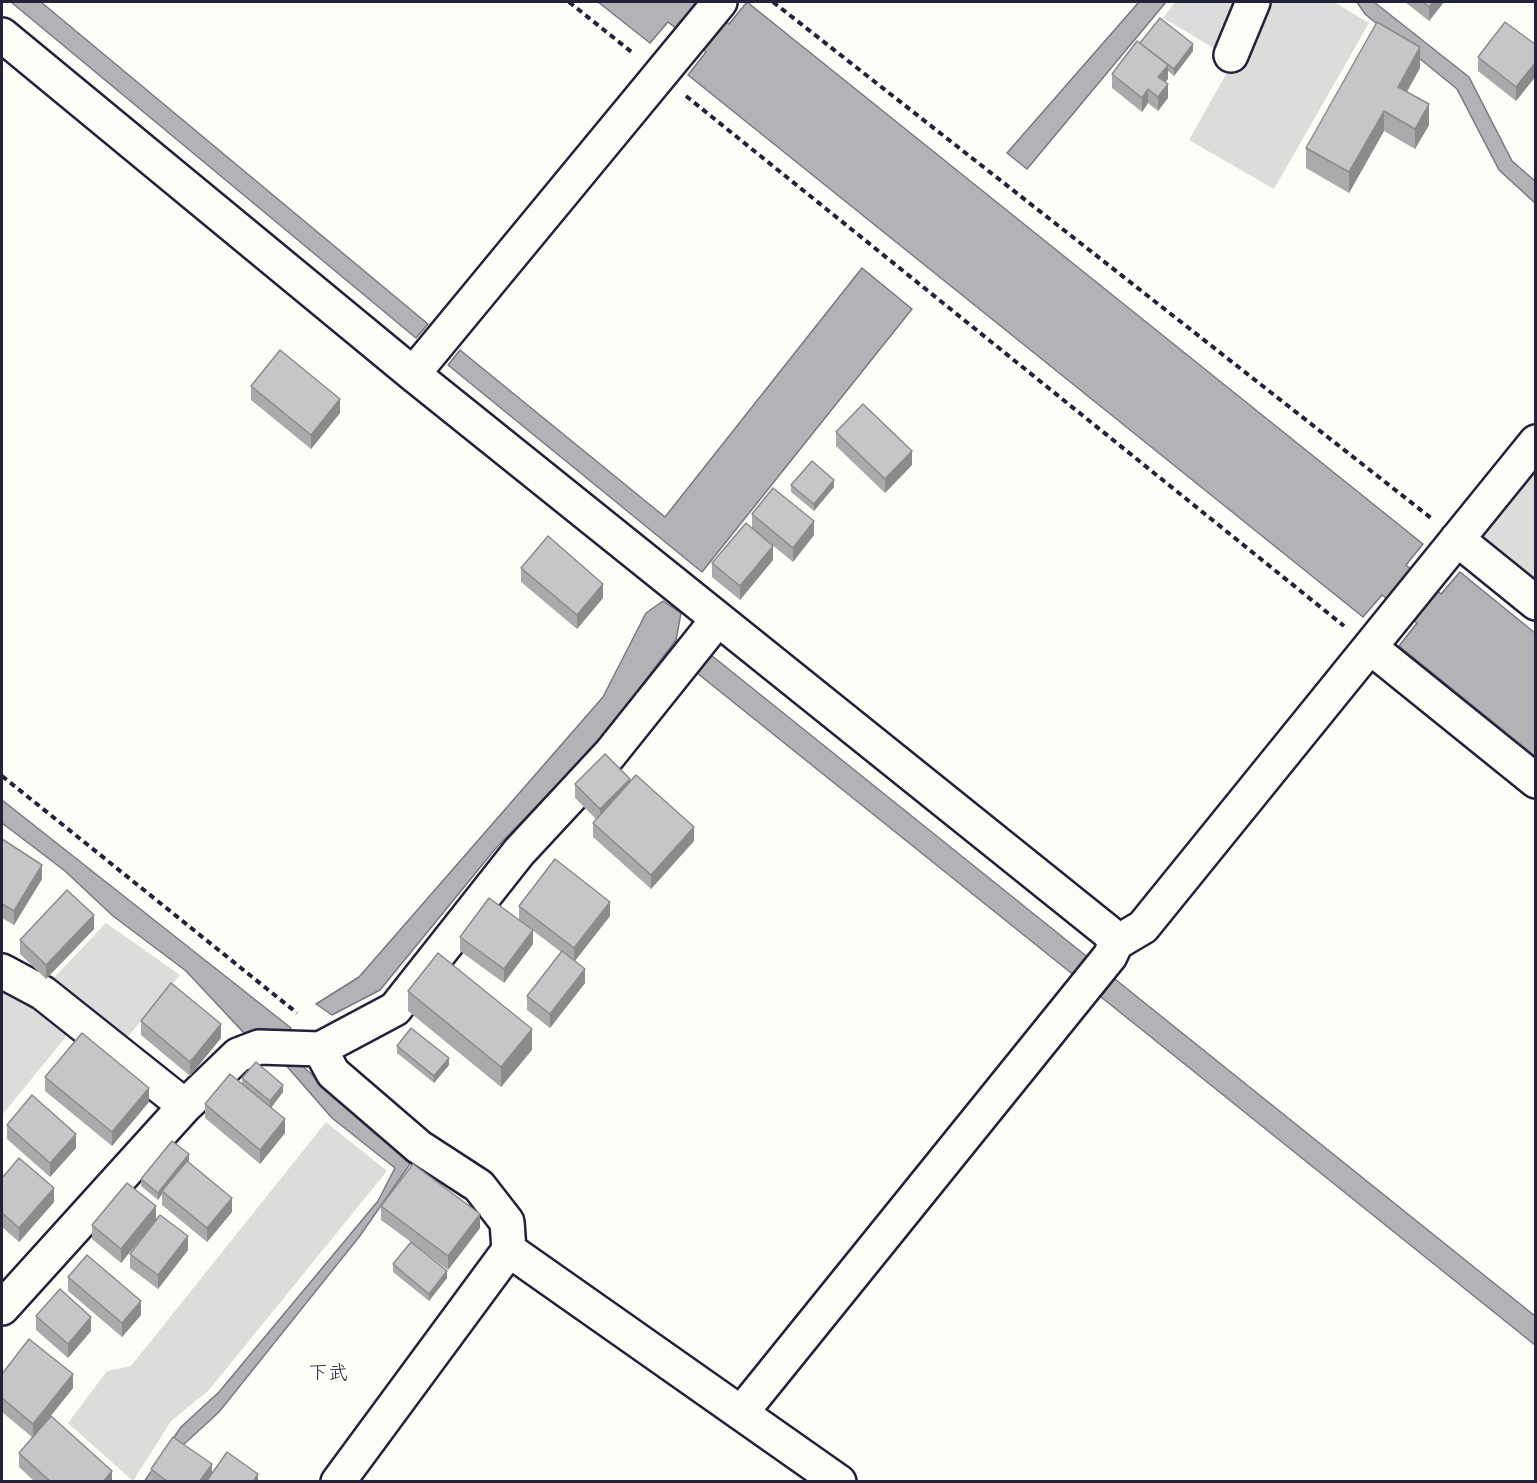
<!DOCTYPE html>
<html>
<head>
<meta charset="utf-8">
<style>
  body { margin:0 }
  #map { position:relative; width:1537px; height:1483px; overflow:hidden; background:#fdfcf7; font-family:"Gochi Hand",sans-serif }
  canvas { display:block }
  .frame { position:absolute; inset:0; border:3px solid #22223b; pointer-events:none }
</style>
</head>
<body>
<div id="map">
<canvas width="1537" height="1483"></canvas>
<div class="frame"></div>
</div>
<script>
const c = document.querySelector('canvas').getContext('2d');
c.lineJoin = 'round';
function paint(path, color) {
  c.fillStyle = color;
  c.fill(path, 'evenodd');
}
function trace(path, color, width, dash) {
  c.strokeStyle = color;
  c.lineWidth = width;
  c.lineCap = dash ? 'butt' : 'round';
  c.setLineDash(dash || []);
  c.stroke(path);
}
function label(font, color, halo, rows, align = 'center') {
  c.font = font + ' "Gochi Hand","Klee One",sans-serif';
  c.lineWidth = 4.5;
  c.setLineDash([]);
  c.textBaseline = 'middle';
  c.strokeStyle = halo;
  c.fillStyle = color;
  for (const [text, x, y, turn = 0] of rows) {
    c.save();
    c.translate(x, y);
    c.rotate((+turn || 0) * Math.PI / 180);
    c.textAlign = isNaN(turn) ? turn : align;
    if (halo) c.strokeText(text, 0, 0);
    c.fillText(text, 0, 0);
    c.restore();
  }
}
const green = new Path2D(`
  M1175 2H1334L1369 23 1274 189 1189 140 1234 60 1163 18Z
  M1535 465V594L1472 542Z
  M106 923 180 975 124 1041 48 984Z
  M2 987 70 1032 2 1115Z
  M326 1122 387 1171 209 1390 171 1421 133 1481 68 1423 107 1371 131 1366Z`);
const water = new Path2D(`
  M11 2H41L428 324 416 338Z
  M598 2H702L729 24 747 2 1423 544 1406 565 1441 594 1460 572 1535 633V756L1399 646 1417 623 1382 595 1363 617 688 75 706 52 668 22 650 43Z
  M1139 2H1166L1027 169 1007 153Z
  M1357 2H1374L1469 77 1512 161 1535 181V203L1499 170 1457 89 1365 14Z
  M862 268 912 309 702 572 448 365 460 350 665 517Z
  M663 601 681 613 676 640 597 744 496 848 380 990 332 1015 316 1004 359 977 603 697 646 613Z
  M711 655 1535 1316V1345L697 673Z
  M2 800 291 1028 289 1031 245 1034 186 971 113 916 65 871 2 823Z
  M298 1062 410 1164 359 1237 219 1412 182 1446 157 1481 144 1482 181 1427 219 1392 378 1201 395 1168 332 1118 284 1063Z`);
const path = new Path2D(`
  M569 2 634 54
  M773 2 1431 518
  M686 96 1344 626
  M2 776 297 1013`);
const minor = new Path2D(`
  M2 35 413 374 1108 932 1116 943 1110 956 741 1413
  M1231 55 1253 2
  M413 374 720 2
  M1457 539 1536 603
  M1370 647 1536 781
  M1116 943 1143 927 1536 442
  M2 971 43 993 185 1106
  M320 1049 333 1073 419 1147 479 1186 507 1222 509 1250 338 1482
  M509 1250 839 1482
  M2 1308 185 1106 238 1055 259 1047 320 1049 395 1009 519 852 610 754 718 619`);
const wall = new Path2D(`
  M1405 2H1444L1429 21Z
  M1140 43 1193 51 1174 76 1168 71V79L1165 82 1168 98 1158 111 1148 103 1142 112 1112 88V74Z
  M1536 45V76L1516 101 1478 71V57Z
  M1420 68 1407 92 1429 125 1415 149 1384 131 1349 193 1306 168V148Z
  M251 386 340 413 311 449 251 400Z
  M836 432 912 465 885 493 836 446Z
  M791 485 834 487 814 511 791 492Z
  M752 514 814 535 793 562 760 535 773 560 740 600 712 577V563L752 528Z
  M521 568 603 598 577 629 521 582Z
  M630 781 694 841 651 889 593 837V823L596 819 575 798V784Z
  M2 839 42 879 14 925 2 918Z
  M519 906 610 916 575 961 585 983 550 1028 527 1010V996L561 952 519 920Z
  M94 929 46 979 20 954V940Z
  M460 937 533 944 504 983 460 951Z
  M408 991 532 1050 501 1087 408 1011Z
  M141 1021 221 1038 190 1076 141 1035Z
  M397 1046 449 1065 434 1083 397 1053Z
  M45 1077 149 1102 112 1146 45 1091Z
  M242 1078 283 1092 271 1108 285 1133 260 1164 205 1118V1104L242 1084Z
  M7 1125 76 1148 50 1177 7 1139Z
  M188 1161 232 1212 207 1242 162 1205V1194L158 1200 141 1186V1179Z
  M2 1178 54 1202 19 1242 2 1227Z
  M381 1206 480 1228 448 1270 419 1248 447 1278 429 1301 393 1272V1264L411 1242 381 1220Z
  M156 1220 121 1263 92 1239V1225Z
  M188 1250 158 1289 130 1268V1254Z
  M68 1277 141 1315 122 1337 68 1291Z
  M36 1316 91 1331 68 1358 36 1330Z
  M2 1374 73 1388 50 1417 112 1482H35L19 1467V1453L32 1437 2 1412Z
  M151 1469 212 1474 258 1482H151Z`);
const shadedWall = new Path2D(`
  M1433 2H1444L1429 21V7Z
  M1193 44V51L1174 76V69Z
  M1420 47V68L1398 107V87Z
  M1536 62V76L1516 101V87Z
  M1168 65V79L1158 91V77Z
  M1168 84V98L1158 111V97Z
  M1148 89V103L1142 112V98Z
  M1429 104V125L1415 149V129Z
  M1384 111V131L1349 193V172Z
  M340 399V413L311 449V435Z
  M912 451V465L885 493V479Z
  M834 480V487L814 511V504Z
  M814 521V535L793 562V548Z
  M773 546V560L740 600V586Z
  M603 584V598L577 629V615Z
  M630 779V793L600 823V809Z
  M694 827V841L651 889V875Z
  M42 865V879L14 925V911Z
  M610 902V916L574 962V948Z
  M94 915V929L46 979V965Z
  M533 930V944L504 983V969Z
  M585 969V983L550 1028V1014Z
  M221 1024V1038L190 1076V1062Z
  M532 1029V1050L501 1087V1067Z
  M449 1058V1065L434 1083V1076Z
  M283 1085V1092L270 1109V1101Z
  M149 1088V1102L112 1146V1132Z
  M285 1119V1133L260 1164V1150Z
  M76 1134V1148L50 1177V1163Z
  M189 1154V1161L162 1191V1194L158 1200V1193Z
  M54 1188V1202L19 1242V1228Z
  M232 1198V1212L207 1242V1228Z
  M156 1206V1220L121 1263V1249Z
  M480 1214V1228L448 1270V1256Z
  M188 1236V1250L158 1289V1275Z
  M447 1271V1278L429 1301V1294Z
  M141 1301V1315L122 1337V1323Z
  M91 1317V1331L68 1358V1344Z
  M73 1374V1388L33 1438V1424Z
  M212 1464V1478L209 1482H199Z
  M112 1471V1482H103Z
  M258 1474V1482H253Z`);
const building = new Path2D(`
  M1423 2H1433L1429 7Z
  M1160 18 1193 44 1174 69 1140 43Z
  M1377 22 1420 47 1398 87 1429 104 1415 129 1384 111 1349 172 1306 148Z
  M1505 22 1536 45V62L1516 87 1478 57Z
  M1137 41 1168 65 1158 77 1168 84 1158 97 1148 89 1142 98 1112 74Z
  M280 350 340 399 311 435 251 386Z
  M863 404 912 451 885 479 836 432Z
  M812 461 834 480 814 504 791 485Z
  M773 488 814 521 793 548 752 514Z
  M746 523 773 546 740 586 712 563Z
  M548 536 603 584 577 615 521 568Z
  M605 754 630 779 600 809 575 784Z
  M636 775 694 827 651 875 593 823Z
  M2 839 42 865 14 911 2 904Z
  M555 859 610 902 574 948 519 906Z
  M67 890 94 915 46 965 20 940Z
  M489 898 533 930 504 969 460 937Z
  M562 951 585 969 550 1014 527 996Z
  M438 953 532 1029 501 1067 408 991Z
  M171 983 221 1024 190 1062 141 1021Z
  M411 1028 449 1058 434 1076 397 1046Z
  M82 1033 149 1088 112 1132 45 1077Z
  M256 1062 283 1085 270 1101 242 1078Z
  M230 1074 285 1119 260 1150 205 1104Z
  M32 1095 76 1134 50 1163 7 1125Z
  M172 1141 189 1154 158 1193 141 1179Z
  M19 1158 54 1188 19 1228 2 1213V1178Z
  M187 1161 232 1198 207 1228 162 1191Z
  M413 1164 480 1214 448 1256 381 1206Z
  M127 1183 156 1206 121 1249 92 1225Z
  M160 1215 188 1236 158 1275 130 1254Z
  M411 1242 447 1271 429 1294 393 1264Z
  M87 1255 141 1301 122 1323 68 1277Z
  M60 1289 91 1317 68 1344 36 1316Z
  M29 1339 73 1374 33 1424 2 1398V1374Z
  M51 1416 112 1471 103 1482H51L19 1453Z
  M173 1437 212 1464 199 1482H168L151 1469Z
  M227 1452 258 1474 253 1482H206Z`);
const neighbourhoodNames = [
  ["下武",328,1376]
];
paint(green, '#dddcdb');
paint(water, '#b2b2b7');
trace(water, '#787885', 1.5);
trace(minor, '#22223b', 38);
trace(path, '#22223b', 4, [6, 4.5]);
trace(minor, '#fdfcf7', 33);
paint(wall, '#aaaaac');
paint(shadedWall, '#8b8b8c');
paint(building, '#c6c6c8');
trace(building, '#8b8b8c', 1.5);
label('20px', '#22223b', '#fdfcf7', neighbourhoodNames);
</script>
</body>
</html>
